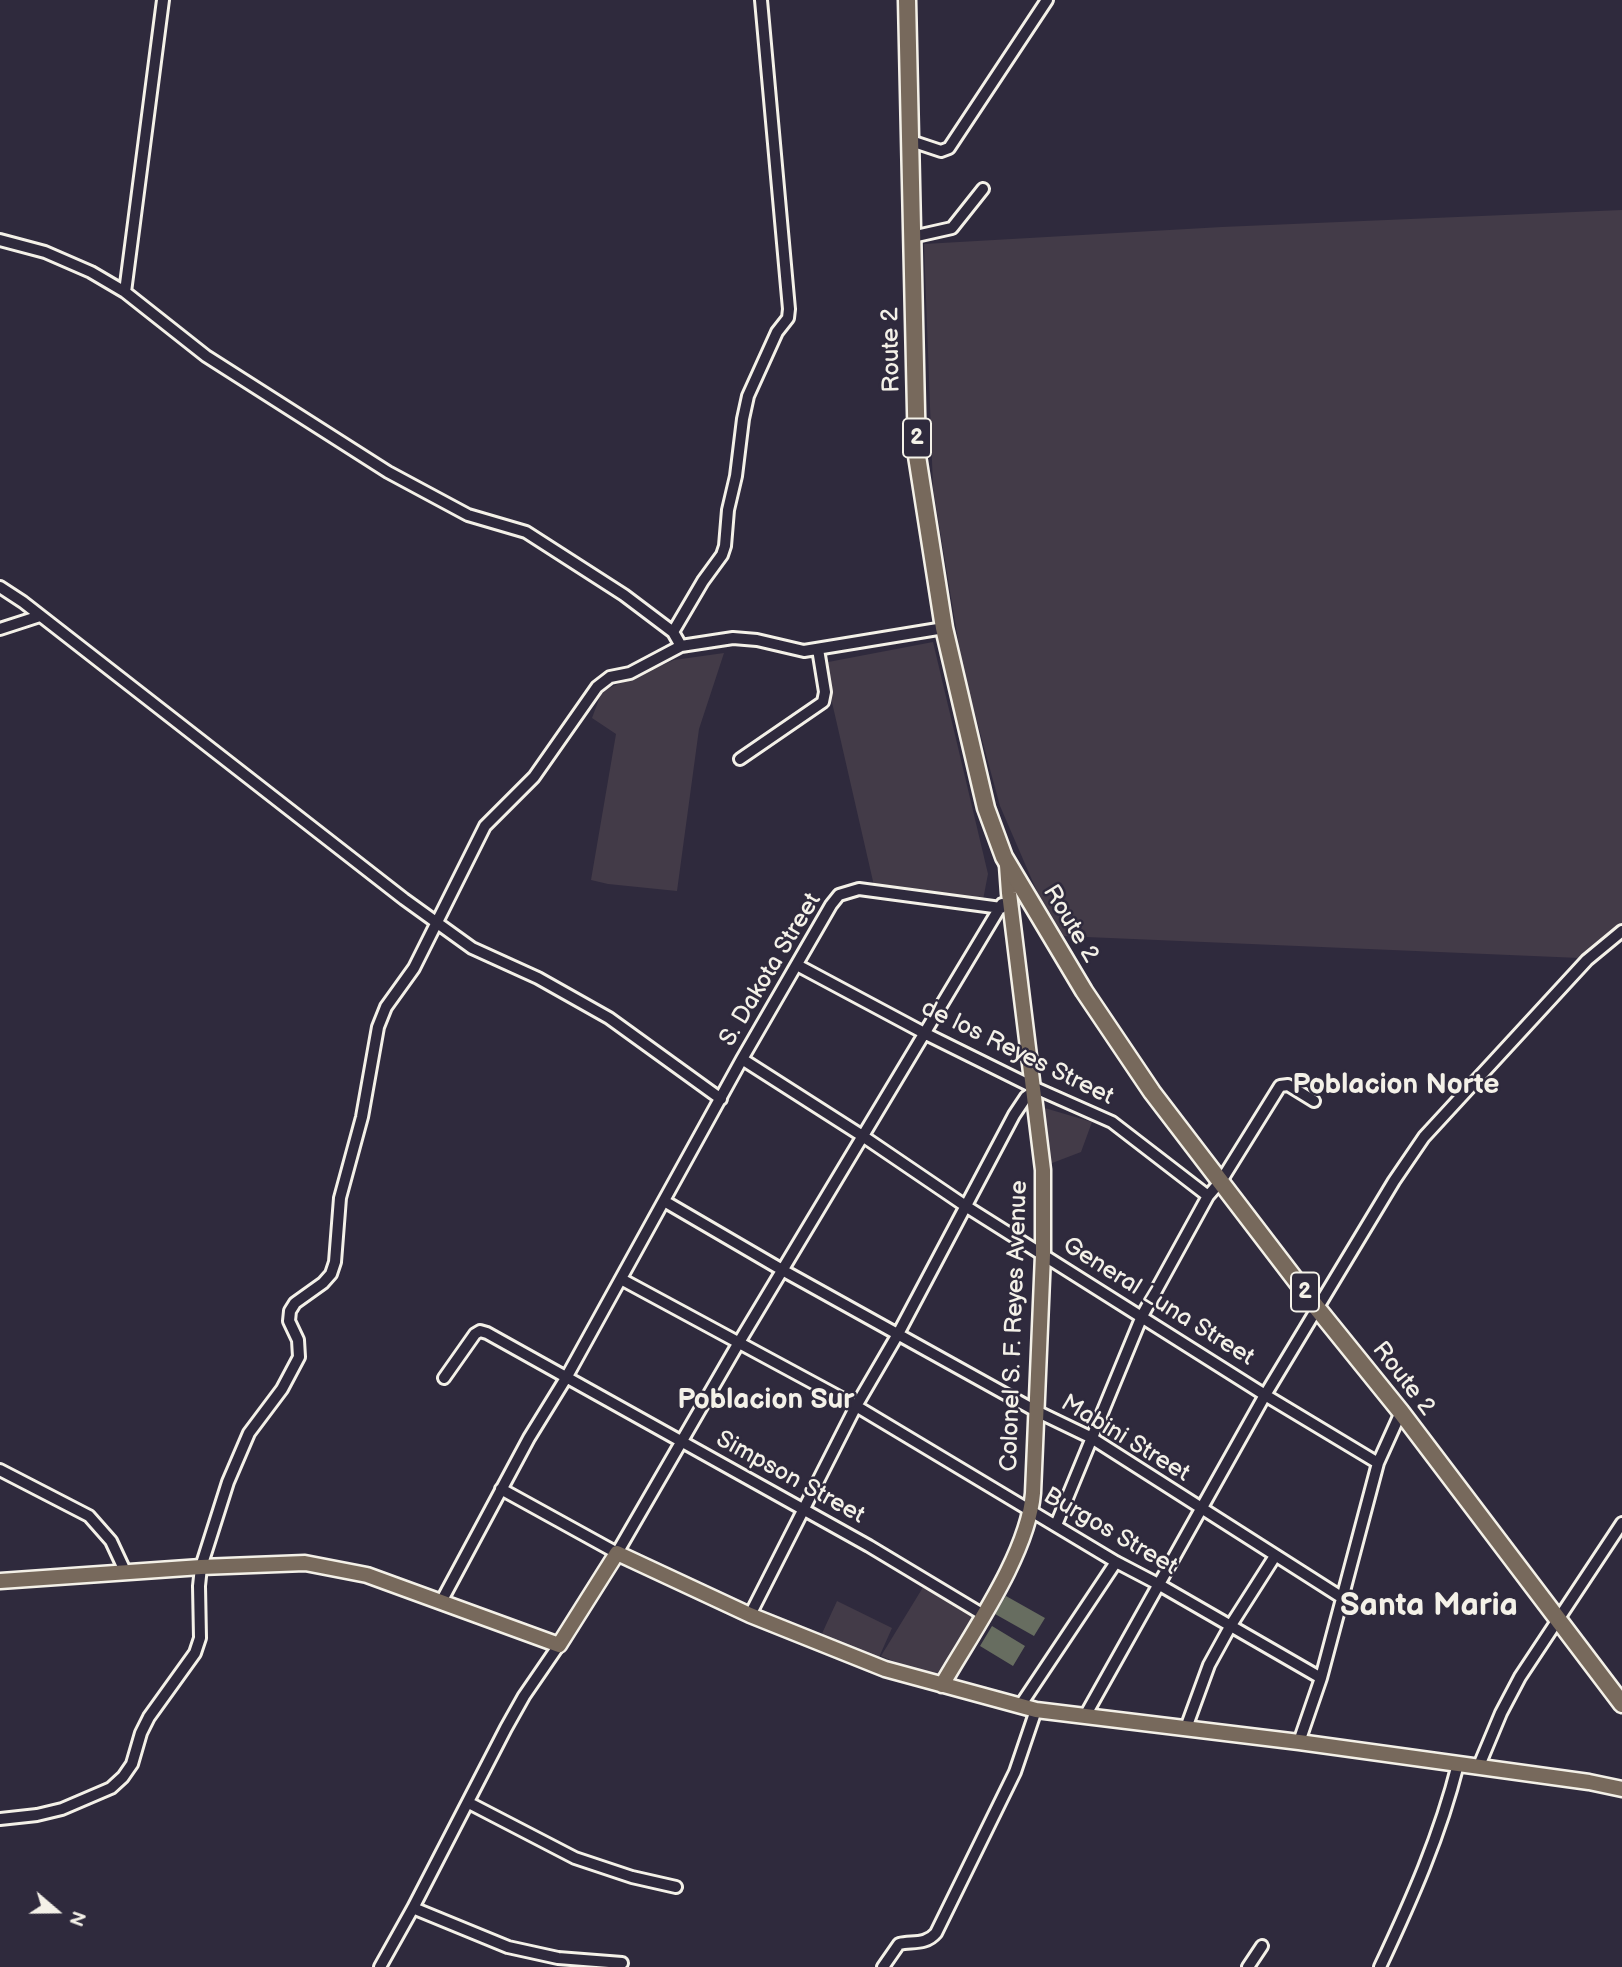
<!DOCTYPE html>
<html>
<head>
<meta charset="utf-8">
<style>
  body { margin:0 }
  #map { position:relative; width:1622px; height:1967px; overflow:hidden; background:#2f2a3d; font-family:"Balsamiq Sans",sans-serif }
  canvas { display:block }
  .north { position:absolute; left:21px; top:1876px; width:70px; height:70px; -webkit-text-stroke:5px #2f2a3d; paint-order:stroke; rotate:110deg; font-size:19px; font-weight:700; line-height:28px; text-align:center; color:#f4f1e8 }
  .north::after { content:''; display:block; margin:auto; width:24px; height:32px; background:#f4f1e8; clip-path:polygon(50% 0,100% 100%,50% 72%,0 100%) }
</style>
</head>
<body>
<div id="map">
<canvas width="1622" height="1967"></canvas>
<div class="north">N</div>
</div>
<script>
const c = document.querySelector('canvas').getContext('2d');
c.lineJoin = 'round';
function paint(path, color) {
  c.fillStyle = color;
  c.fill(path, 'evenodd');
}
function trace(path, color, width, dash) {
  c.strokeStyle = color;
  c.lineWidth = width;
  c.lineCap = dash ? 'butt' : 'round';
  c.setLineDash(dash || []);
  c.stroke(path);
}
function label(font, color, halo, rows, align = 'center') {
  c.font = font + ' "Balsamiq Sans",sans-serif';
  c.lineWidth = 5;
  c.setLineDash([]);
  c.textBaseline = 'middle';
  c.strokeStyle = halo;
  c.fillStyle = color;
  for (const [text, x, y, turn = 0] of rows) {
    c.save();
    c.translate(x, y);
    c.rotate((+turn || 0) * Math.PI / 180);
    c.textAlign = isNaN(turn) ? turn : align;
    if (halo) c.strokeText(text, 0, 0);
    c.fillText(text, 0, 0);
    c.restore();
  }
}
const built = new Path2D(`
  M1622 210V926L1580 958 1063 936 1045 910 1000 806 963 670 933 488 924 244 1222 227Z
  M933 642 988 874 982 905 875 890 823 663Z
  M724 653 699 729 677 891 608 884 591 880 616 734 592 718 602 691 674 660Z
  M1038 1106 1092 1122 1081 1152 1047 1165Z
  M925 1584 973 1616 938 1675 920 1672 881 1656Z
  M837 1601 892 1628 876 1664 819 1640Z`);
const green = new Path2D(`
  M1006 1596 1045 1618 1034 1636 995 1614Z
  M992 1626 1025 1646 1013 1666 980 1646Z`);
const minor = new Path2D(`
  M911 141 941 151 949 148 1047 0
  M912 237 952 228 983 189
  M0 240 45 252 91 272 125 292 206 356 388 472 468 515 526 532 624 595 673 632 681 646
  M125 292 163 0
  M0 587 23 602 404 899 472 948 538 978 609 1018 721 1099
  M0 629 40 616
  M673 632 703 581 722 555 725 546 728 510 736 476 743 419 748 396 777 332 788 318 789 309 761 0
  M740 759 823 702 825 692 818 649
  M797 965 926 1034 1033 1087 1112 1122 1208 1196
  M742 1059 864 1137 967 1207 1265 1395 1378 1463
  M664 1201 784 1271 1036 1411 1090 1437 1341 1597
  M621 1279 856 1406 1116 1562 1158 1584 1321 1678
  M444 1378 475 1334 480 1331 487 1333 869 1546 982 1614
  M0 1470 89 1516 111 1541 125 1571
  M501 1489 617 1553 738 1344 1002 904
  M1056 1525 1142 1316 1208 1196 1221 1181 1280 1086 1288 1085 1314 1101
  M441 1602 529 1438 566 1378 742 1059 831 905 839 895 859 889 1001 908
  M750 1615 856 1406 898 1334 1014 1115 1026 1097 1033 1092
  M1020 1706 1116 1562
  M1085 1716 1265 1395 1394 1181 1424 1137 1587 960 1622 931
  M1186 1728 1209 1665 1231 1625 1275 1556
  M1299 1742 1321 1678 1378 1463 1401 1412
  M1478 1768 1501 1713 1520 1677 1622 1523
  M469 1803 575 1858 632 1877 676 1887
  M0 1819 37 1815 62 1809 111 1788 123 1777 132 1764 141 1733 149 1717 195 1653 200 1638 199 1586 201 1567 228 1482 249 1433 282 1389 299 1357 298 1340 289 1321 290 1311 295 1303 323 1283 331 1274 335 1262 340 1198 362 1117 378 1027 386 1007 414 968 485 826 534 777 597 687 610 677 630 673 681 646 733 638 757 640 804 651 944 628
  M413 1908 508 1947 558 1958 622 1963
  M380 1967 413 1908 506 1728 524 1696 559 1645
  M883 1967 899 1944C912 1941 926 1945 936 1933L1015 1772 1036 1710
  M1248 1967 1262 1946
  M1380 1967C1411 1901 1440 1836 1458 1764`);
const major = new Path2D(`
  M0 1581 201 1567 305 1563 367 1575 559 1645 617 1553 750 1615 885 1669 1036 1710 1299 1742 1589 1782 1622 1789
  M942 1685C973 1631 1028 1554 1033 1493L1043 1255V1170L1009 893 1007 865`);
const highway = new Path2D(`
  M907 0 917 456 944 628 986 808 1004 857 1084 991 1152 1092 1317 1308 1401 1412 1622 1704`);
const shields = [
  [917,438,28],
  [1305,1292,28]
];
const shieldNames = [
  ["2",917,438],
  ["2",1305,1292]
];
const streetNames = [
  ["Route 2",892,350,-91],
  ["Route 2",1070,924,59],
  ["S. Dakota Street",771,970,-59],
  ["de los Reyes Street",1017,1053,26],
  ["General Luna Street",1158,1302,32],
  ["Colonel S. F. Reyes Avenue",1015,1326,-88],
  ["Route 2",1403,1379,52],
  ["Mabini Street",1125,1439,31],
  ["Simpson Street",790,1478,29],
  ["Burgos Street",1110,1532,30]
];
const quarterNames = [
  ["Poblacion Norte",1396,1086],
  ["Poblacion Sur",766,1401]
];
const districtNames = [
  ["Santa Maria",1429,1607]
];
paint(built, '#433b48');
paint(green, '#676d60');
trace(minor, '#f4f1e8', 16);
trace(major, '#f4f1e8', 19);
trace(highway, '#f4f1e8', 21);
trace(minor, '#2f2a3d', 10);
trace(major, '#77695c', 14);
trace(highway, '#77695c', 16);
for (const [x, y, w] of shields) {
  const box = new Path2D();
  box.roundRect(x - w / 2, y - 19.5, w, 39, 5);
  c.fillStyle = '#2f2a3d';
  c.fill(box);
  trace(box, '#f4f1e8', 2);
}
label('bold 23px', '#f4f1e8', null, shieldNames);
label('24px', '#f4f1e8', '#2f2a3d', streetNames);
label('bold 28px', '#f4f1e8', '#2f2a3d', quarterNames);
label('bold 32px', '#f4f1e8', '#2f2a3d', districtNames);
</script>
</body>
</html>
